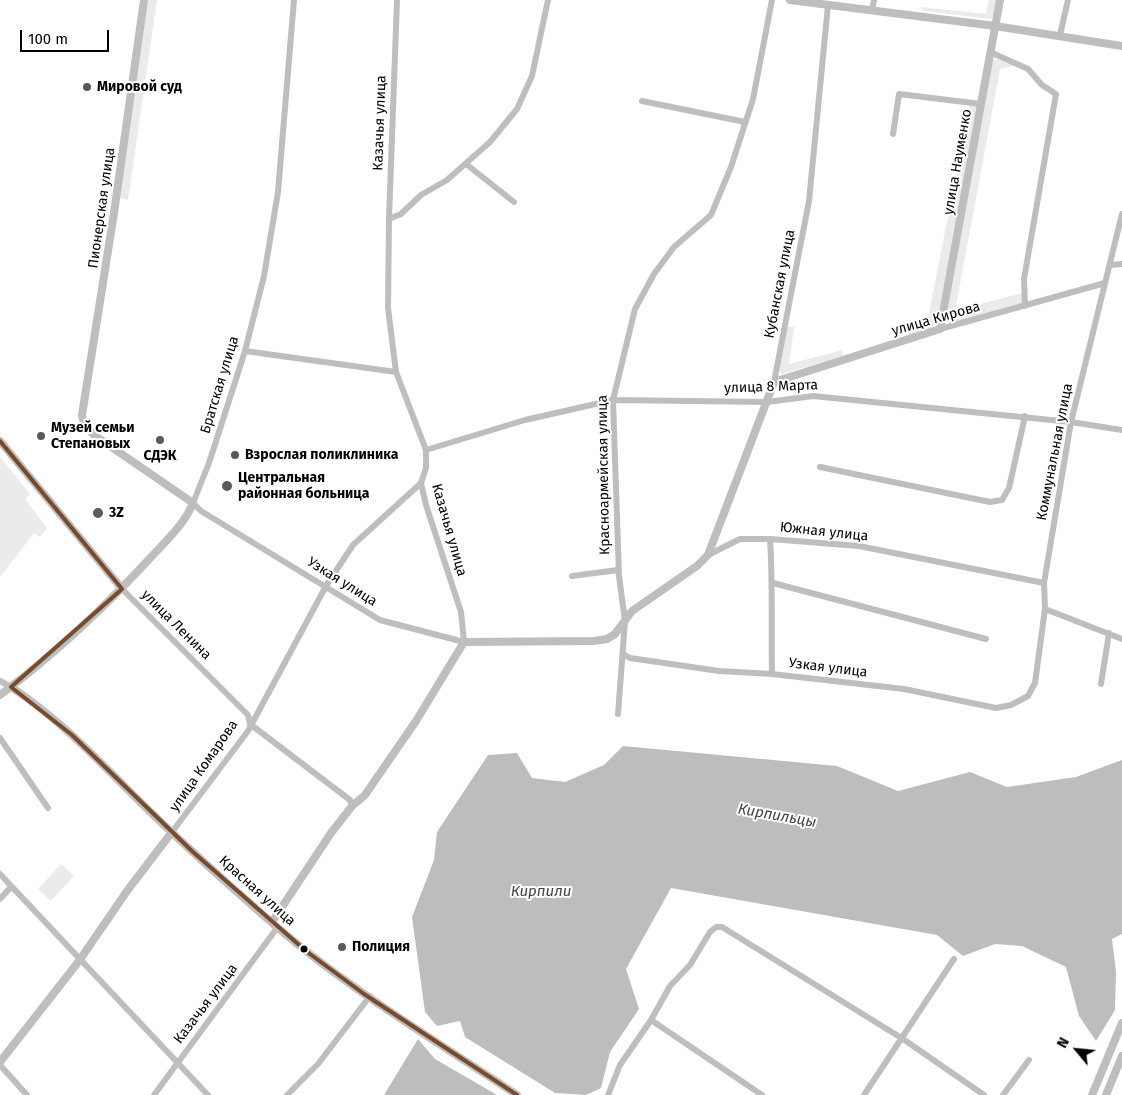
<!DOCTYPE html>
<html>
<head>
<meta charset="utf-8">
<style>
  body { margin:0 }
  #map { position:relative; width:1122px; height:1095px; overflow:hidden; background:#fff; font-family:"Fira Sans",sans-serif }
  canvas { display:block }
  .north { position:absolute; left:1052px; top:1025px; width:50px; height:50px; -webkit-text-stroke:4px #fff; paint-order:stroke; rotate:298deg; font-size:14px; font-weight:700; line-height:20px; text-align:center; color:#000 }
  .north::after { content:''; display:block; margin:auto; width:18px; height:22px; background:#000; clip-path:polygon(50% 0,100% 100%,50% 72%,0 100%) }
  .scale { position:absolute; left:20px; top:30px; width:89px; height:22px; box-sizing:border-box; border:2px solid #000; border-top:0; padding-left:6px; font-size:15px; line-height:18px; white-space:nowrap; color:#000; -webkit-text-stroke:4px #fff; paint-order:stroke }
</style>
</head>
<body>
<div id="map">
<canvas width="1122" height="1095"></canvas>
<div class="north">N</div>
<div class="scale">100 m</div>
</div>
<script>
const c = document.querySelector('canvas').getContext('2d');
c.lineJoin = 'round';
function paint(path, color) {
  c.fillStyle = color;
  c.fill(path, 'evenodd');
}
function trace(path, color, width, dash) {
  c.strokeStyle = color;
  c.lineWidth = width;
  c.lineCap = dash ? 'butt' : 'round';
  c.setLineDash(dash || []);
  c.stroke(path);
}
function label(font, color, halo, rows, align = 'center') {
  c.font = font + ' "Fira Sans",sans-serif';
  c.lineWidth = 4;
  c.setLineDash([]);
  c.textBaseline = 'middle';
  c.strokeStyle = halo;
  c.fillStyle = color;
  for (const [text, x, y, turn = 0] of rows) {
    c.save();
    c.translate(x, y);
    c.rotate((+turn || 0) * Math.PI / 180);
    c.textAlign = isNaN(turn) ? turn : align;
    if (halo) c.strokeText(text, 0, 0);
    c.fillText(text, 0, 0);
    c.restore();
  }
}
const green = new Path2D(`
  M147 0H157L128 200 121 198 119 195Z
  M989 0H997L994 16 990 19 924 11 920 7 986 14Z
  M996 59 1014 66 1000 69 955 311 1022 293 1023 303 950 324 945 319 992 61Z
  M970 104 977 106 938 317 932 327 909 335 907 331 927 323Z
  M786 327H794L789 364 842 350 843 356 782 374 779 371Z
  M0 457 30 494 25 499 47 528 40 537 34 533 0 577Z
  M61 864 74 876 51 901 38 889Z`);
const water = new Path2D(`
  M623 746 837 766 898 791 970 772 1007 787 1076 777 1122 760V934L1112 939 1116 972 1115 1010 1096 1041 1079 1016 1066 967 1022 946 995 944 963 956 937 935 671 888 626 969 639 1009 610 1052 601 1088 586 1095 555 1093 465 1037 460 1021 437 1026 425 1012 412 917 434 860 437 832 488 755 517 753 532 778 565 782 604 765Z
  M418 1039 435 1059 497 1095H384Z`);
const minor = new Path2D(`
  M294 0 278 192 264 276 245 351 209 463 193 503 201 511 380 620 464 642 461 612 426 505 421 483 426 468V450L396 372 388 308 389 219 397 0
  M872 10 874 0
  M1060 35 1068 0
  M990 52 1028 69 1042 85 1056 94 1024 279 1025 306
  M642 101 745 122
  M893 134 899 94 981 104
  M466 164 514 202
  M389 219 401 214 421 195 447 180 490 142 517 109 532 76 548 0
  M1110 265 1122 264
  M940 329 1105 283
  M245 351 396 372
  M774 382 809 201 828 5
  M426 450 525 420 613 400 767 402 813 396 1071 422 1122 430
  M820 467 990 502 1002 500 1009 488 1025 416
  M770 539C773 584 771 629 772 674
  M708 555 740 539H770L859 546 1044 583
  M572 576 618 570
  M773 583 986 639
  M122 589 248 715 250 724 350 800 352 806
  M1045 609 1122 639
  M623 654 630 658 719 671 772 674 904 689 996 708 1011 705 1028 696 1035 683 1045 609 1044 583 1071 422 1122 214
  M0 681 11 687
  M1101 684 1109 633
  M618 714 625 621 619 576 613 400 635 309 654 274 674 247 711 215 731 167 753 99 772 0
  M0 738 48 808
  M172 832 248 731 326 586 353 545 421 483
  M0 874 208 1095
  M0 899 11 887
  M651 1020 762 1095
  M0 1065 27 1095
  M154 1095 277 928
  M287 1095 318 1064 370 996
  M608 1095 620 1065 651 1020 670 986 690 965 710 932 716 927H722L903 1039 984 1095
  M864 1095 954 959
  M1003 1095 1029 1060`);
const major = new Path2D(`
  M790 0 995 26 1122 46
  M0 441 122 589
  M11 687C69 725 115 779 165 826 202 861 240 895 278 928 350 990 438 1042 517 1095
  M0 695C55 654 107 605 153 555 168 539 185 523 193 503L94 435 84 424 82 415 114 213 144 0
  M272 922 331 833 352 806 365 795 416 721 464 642 594 641 607 639 615 634 632 611 697 566 708 555 774 382 940 329 1000 0
  M0 1062 79 961 127 891 172 832
  M1092 1095 1122 1023
  M1106 1095 1122 1056`);
const bus1 = new Path2D(`
  M0 441 122 589 11 687 72 735 193 852 306 951 364 994 517 1095`);
const markers = [
  [87,87,5,"#595959"],
  [41,436,5,"#595959"],
  [160,440,5,"#595959"],
  [235,455,5,"#595959"],
  [227,486,6,"#595959"],
  [98,513,6,"#595959"],
  [342,947,5,"#595959"],
  [304,949,4.5,"#000"]
];
const poiNames = [
  ["Мировой суд",97,87],
  ["Музей семьи",51,428],
  ["Степановых",51,444],
  ["Взрослая поликлиника",245,455],
  ["СДЭК",160,456,"center"],
  ["Центральная",238,478],
  ["районная больница",238,494],
  ["3Z",109,513],
  ["Полиция",352,947]
];
const streetNames = [
  ["Казачья улица",380,123,-88],
  ["улица Науменко",958,162,-80],
  ["Пионерская улица",102,208,-82],
  ["Кубанская улица",780,284,-79],
  ["улица Кирова",936,319,-16],
  ["Братская улица",220,385,-73],
  ["улица 8 Марта",771,387,-2],
  ["Коммунальная улица",1055,452,-79],
  ["Красноармейская улица",604,475,-91],
  ["Казачья улица",449,530,74],
  ["Южная улица",824,532,6],
  ["Узкая улица",342,582,32],
  ["улица Ленина",176,625,45],
  ["Узкая улица",828,668,7],
  ["улица Комарова",204,766,-55],
  ["Красная улица",257,891,42],
  ["Казачья улица",206,1004,-53]
];
const waterNames = [
  ["Кирпильцы",777,816,10],
  ["Кирпили",541,892]
];
paint(green, '#ebebeb');
paint(water, '#bdbdbd');
trace(minor, '#bebebe', 6);
trace(major, '#bebebe', 8);
trace(bus1, '#7a4b2a', 4);
for (const [x, y, r, color] of markers) {
  const dot = new Path2D();
  dot.arc(x, y, r, 0, 2 * Math.PI);
  c.fillStyle = color;
  c.fill(dot);
  trace(dot, '#fff', 2);
}
label('bold 14px', '#000', '#fff', poiNames, 'left');
label('14px', '#000', '#fff', streetNames);
label('italic 15px', '#424242', '#fff', waterNames);
</script>
</body>
</html>
